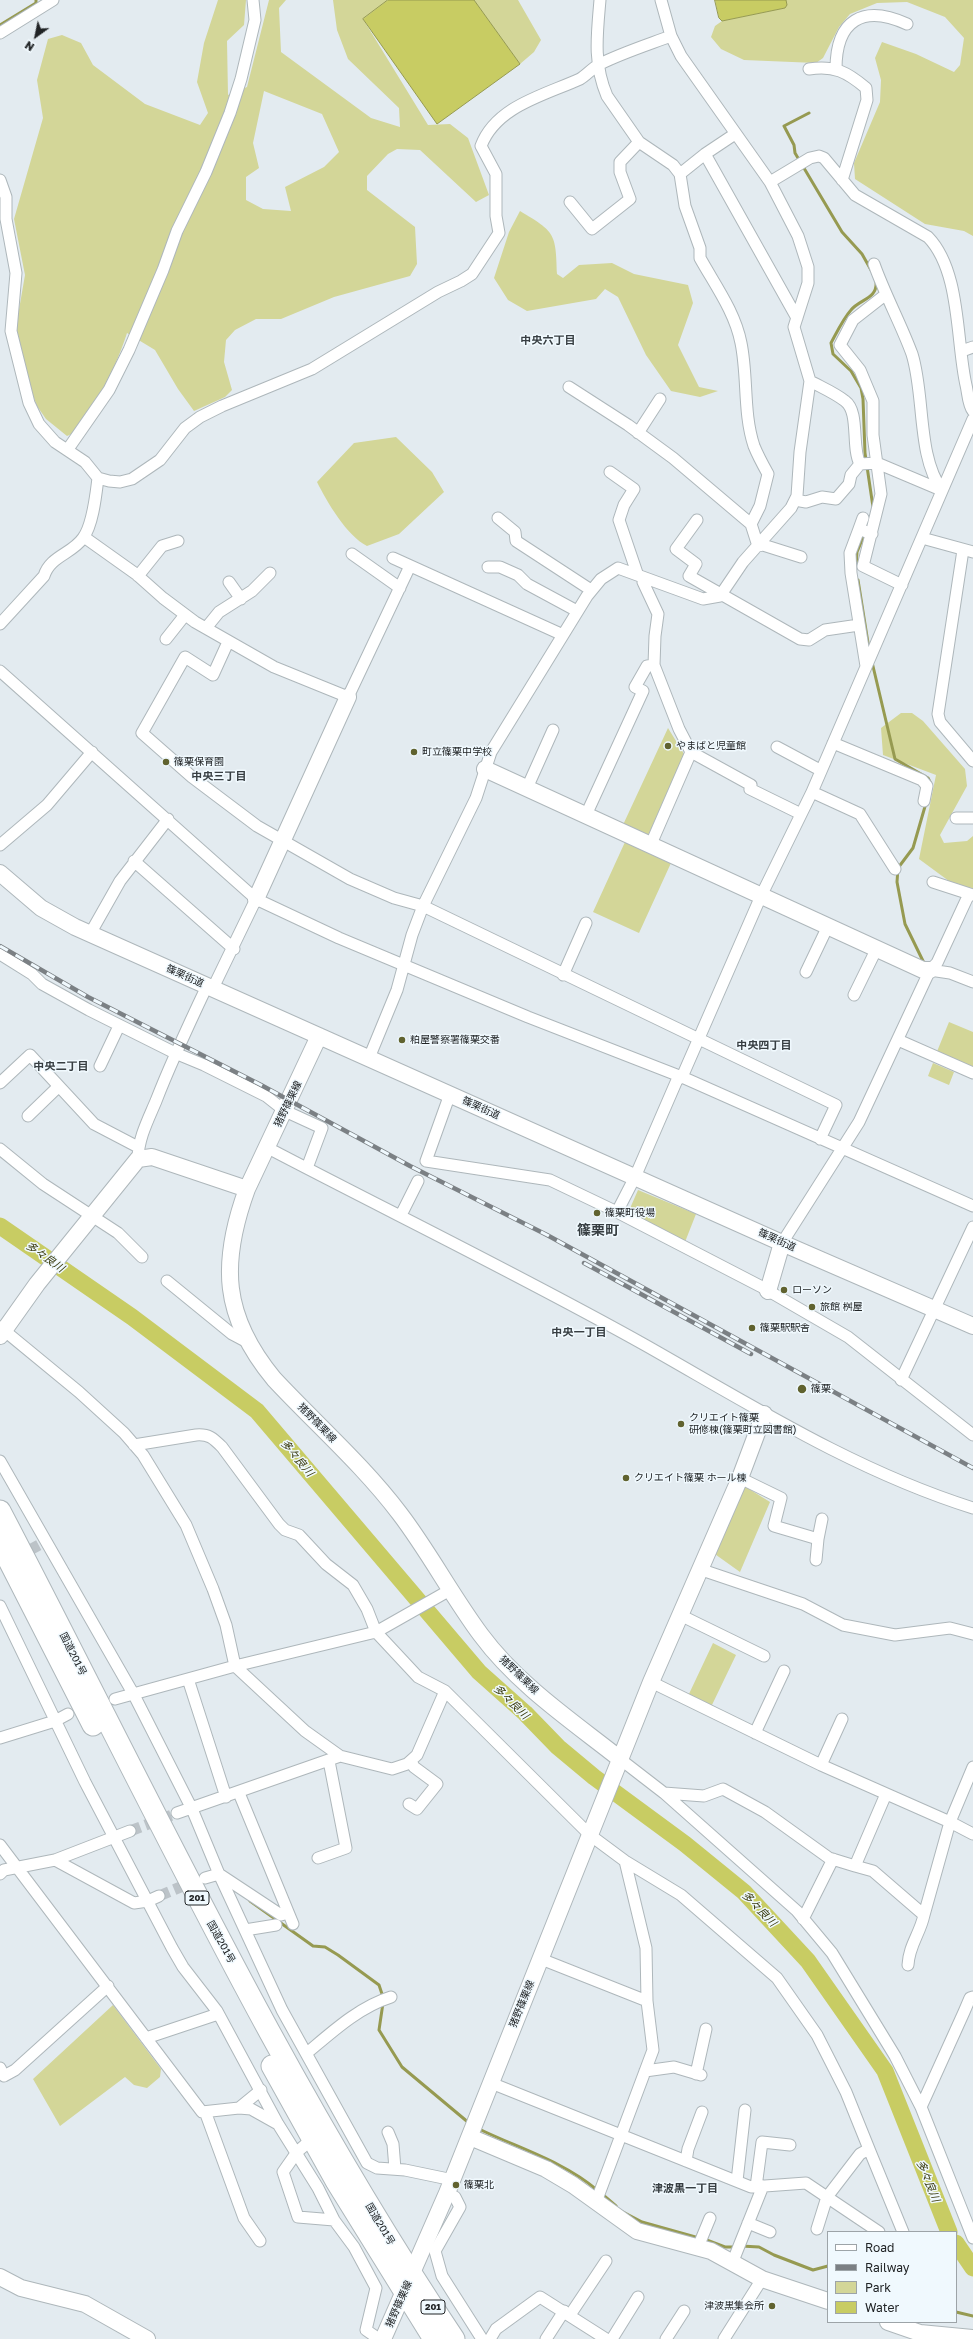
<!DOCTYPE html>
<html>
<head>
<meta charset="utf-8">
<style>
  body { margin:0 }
  #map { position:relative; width:973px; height:2339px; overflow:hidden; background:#e3ebf0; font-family:"Golos Text",sans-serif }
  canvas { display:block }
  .legend { position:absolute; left:827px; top:2231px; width:130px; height:92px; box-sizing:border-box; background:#f0f9fe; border:1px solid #9da4a8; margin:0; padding:5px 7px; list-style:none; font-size:12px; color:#212426 }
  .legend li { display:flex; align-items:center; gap:8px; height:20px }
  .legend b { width:20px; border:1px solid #9da4a8 }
  .north { position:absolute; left:16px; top:16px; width:40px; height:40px; -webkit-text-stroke:3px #f0f9fe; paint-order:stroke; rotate:213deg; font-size:11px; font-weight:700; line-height:16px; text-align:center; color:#212426 }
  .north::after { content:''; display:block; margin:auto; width:14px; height:18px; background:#212426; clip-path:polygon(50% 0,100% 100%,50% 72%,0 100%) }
</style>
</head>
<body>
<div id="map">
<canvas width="973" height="2339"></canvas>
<ul class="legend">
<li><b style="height:5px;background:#fff"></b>Road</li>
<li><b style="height:5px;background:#7b8084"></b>Railway</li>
<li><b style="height:11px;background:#d3d698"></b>Park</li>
<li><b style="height:11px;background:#c8cc63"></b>Water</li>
</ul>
<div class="north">N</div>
</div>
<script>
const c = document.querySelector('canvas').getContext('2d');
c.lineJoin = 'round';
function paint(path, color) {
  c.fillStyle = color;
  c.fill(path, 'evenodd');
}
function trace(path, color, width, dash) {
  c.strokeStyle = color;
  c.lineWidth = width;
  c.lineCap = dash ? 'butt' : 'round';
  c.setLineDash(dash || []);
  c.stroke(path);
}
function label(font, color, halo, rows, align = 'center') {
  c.font = font + ' "Golos Text","Noto Sans JP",sans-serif';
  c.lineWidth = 3;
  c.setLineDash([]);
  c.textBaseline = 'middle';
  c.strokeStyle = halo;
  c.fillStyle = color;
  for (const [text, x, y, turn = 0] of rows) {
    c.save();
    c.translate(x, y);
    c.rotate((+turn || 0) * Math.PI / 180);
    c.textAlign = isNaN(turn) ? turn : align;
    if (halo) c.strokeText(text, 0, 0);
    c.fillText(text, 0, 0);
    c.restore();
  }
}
const green = new Path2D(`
  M218 0H246L244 25 227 41 228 95 247 87 269 0H286L279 8 281 52 371 118 400 127 399 108 348 59 337 30 333 0H388L363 19 428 125 450 124 468 138 489 195 476 202 420 150 397 149 388 154 367 176V190L415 227 417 264 410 276 334 297 281 319H256L235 330 226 340 224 362 232 390 225 397 194 411 178 389 155 350 127 333C120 356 90 429 67 436L46 419 37 406 32 393 16 327 25 275 14 219 43 118 37 80 48 39 62 35 81 43 93 65 145 104 200 125 208 113 197 82 204 43ZM264 91 322 114 339 152 324 167 285 187 291 211 263 209 246 200V177L259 168 253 143Z
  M474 0H518L541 40 534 52 520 64Z
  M786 0H973V236L964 231 925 224 855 179 854 163 880 102 881 80 875 58 882 42 916 54 954 72 960 65 964 38 945 17 907 2 877 3 850 14 839 27 823 58 816 63 744 60 721 49 711 37 715 26 722 21 785 8Z
  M520 211C555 232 556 233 557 274L563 278 579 265 612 263 634 274 688 285 693 303 678 345 699 387 718 391 700 397 671 391 646 355 618 297 605 289 596 299 527 311 508 300 494 278 509 232Z
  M396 437 432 472 444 492 399 534 367 546C347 536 327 502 317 482L354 443Z
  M901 713H912L923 721 965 769 967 786 940 835 944 843 967 841 973 836V888L957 887 919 859 936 775 883 755 881 728Z
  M668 728 684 754 647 838 622 827Z
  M625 842 671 863 639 933 593 912Z
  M949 1022 973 1032V1070L936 1054Z
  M933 1063 954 1072 949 1085 928 1076Z
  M638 1190 696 1214 685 1242 628 1213Z
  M741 1484 770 1502 740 1572 712 1552Z
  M713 1643 736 1655 711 1707 688 1696Z
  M113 2005 161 2069 160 2077 147 2088 134 2085 125 2077 60 2126 33 2079Z`);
const water = new Path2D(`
  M388 0H474L520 64 437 124 363 19Z
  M715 0H786L787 5 785 8 722 21 719 18Z`);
const stream = new Path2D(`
  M0 25 36 3V0
  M809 113 784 126 794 145 795 153 842 232 862 254 871 270
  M873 507 865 453 863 399 861 388 851 371 833 354 831 343C837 332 843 319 851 310 860 299 878 299 876 281
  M856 568 857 552 865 533
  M858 580 868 643
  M872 662 895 759 928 778 930 782
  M924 963 905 924 897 882 898 868 913 848 926 803
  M250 1901 313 1946 325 1947 338 1955 379 1985 383 1997
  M383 2003 379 2030 402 2067 469 2123
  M479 2129C518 2148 563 2161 597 2190
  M602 2194 616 2206
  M623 2212 642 2222 699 2238
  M704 2239 725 2247H735
  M741 2246 759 2247 774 2255 813 2270 828 2266
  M956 2312 973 2316`);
const river = new Path2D(`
  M0 1226 132 1317 257 1411 479 1672 525 1713 558 1747 594 1777 685 1844 744 1892 808 1961 885 2071 949 2232
  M956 2243 973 2268`);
const streetTunnel = new Path2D(`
  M0 1566 39 1545
  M130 1831 177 1813
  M159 1896 195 1881`);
const street = new Path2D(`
  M600 0C597 35 593 63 607 96L639 142 673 165 680 174 685 206 700 248V258C715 285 735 312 741 343 748 377 743 413 754 446 758 456 763 465 768 474L760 506 751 524 758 546
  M0 33 53 0
  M809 69C834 65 847 72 866 88L867 100 842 180
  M836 69C836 20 863 4 907 24
  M735 134 705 154 797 318
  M680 174 705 154
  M0 180 6 197V219L16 273 11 331 29 403 39 424 55 442 85 462 98 478 109 481 120 482 132 479 160 460 185 428 200 417 222 406 312 369 438 292 461 281 472 274 499 233 496 216V174L481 146C496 106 545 95 580 79 587 75 592 68 600 64 622 53 647 45 671 36
  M770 182 810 158 819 156 824 158 855 195 928 237C961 271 956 341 966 385 968 393 968 405 973 411
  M570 202 592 229 630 199 620 172V162L639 142
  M874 264C885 295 901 324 912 354 925 395 917 457 942 490
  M885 295 853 320 840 345 860 370 873 401V435L881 494 863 566 902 585
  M962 351 973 347
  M810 381C821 387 835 393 845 401 860 412 851 447 860 464
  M569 387 628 425 673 458 751 524
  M638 433 660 399
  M68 449 109 390 129 350 163 270 177 231 206 172 230 113 241 79 255 20 253 0
  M610 472 634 489 624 505 619 520 637 573
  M795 500 806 502 822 497 836 499 849 484 851 475 860 464 877 463 941 490
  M498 518 515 532 516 541 591 590
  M697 520 676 549 696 564 689 576 800 639 809 640 825 630 859 625
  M859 529 863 518
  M84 537 136 574 163 598 195 622 274 667 348 697 410 566
  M922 538 973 552
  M758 546 763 545 801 557
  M963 550 938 714 940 722 973 761
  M352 554 400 588
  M393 558 563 635
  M488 567H500L518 575 527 584 577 611
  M138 576 162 546 178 541
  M229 582 241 599
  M643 582 658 614 655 636 654 665
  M0 624 44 576C50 556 72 554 83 538 93 525 96 494 98 478
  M206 628 219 612 252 591 270 573
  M166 639 185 615
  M228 642 213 675 185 657 142 733 192 777 257 826 350 879 394 898 423 906 836 1105 820 1139
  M866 666 851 573 850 553 859 529 872 534
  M0 671 256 899 339 938 528 1017 682 1077 973 1206
  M833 743 922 780 927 786 924 801
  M777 747 820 770
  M691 752 751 785 750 789 801 814
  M527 788 553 730
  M812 792 860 814 895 869
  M586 815 643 691 635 687 647 666 654 665 679 729 691 752 651 844
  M956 818H973
  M0 845 47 805 92 752
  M134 861 234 949
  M933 882 973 895
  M90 934 120 881 168 819
  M0 954 32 974 42 984 89 1010 175 1053 204 1065 266 1096 285 1111 322 1128 307 1168
  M930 970 950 973 973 982
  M806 972 828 926
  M563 975 586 923
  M213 988 256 899
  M854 995 876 950
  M898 1040 973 1073
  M369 1058 397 990 412 935 423 906 476 798 491 752 587 596 601 579 618 568 703 599 720 596 743 562 791 508 797 496 800 452 810 381 794 327 808 283V267L798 236 770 182 681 56 671 36 661 0
  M100 1066 119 1026
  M0 1083 30 1055 94 1124 138 1147
  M450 1094 426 1161 550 1180 617 1212 760 1286 848 1337 973 1435
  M28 1116 58 1087
  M266 1147C392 1213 520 1275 645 1345 751 1405 855 1471 973 1508
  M0 1149 43 1184 118 1233 142 1257
  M138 1159C138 1139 148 1120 156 1101 171 1062 189 1024 207 986
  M617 1212 635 1177 677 1080 682 1077 761 896 812 792 973 419
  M401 1215 418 1181
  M782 1243 859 1122 930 970 937 963 969 894
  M167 1281 232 1334 249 1343
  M0 1327 79 1392 124 1433 143 1455 186 1525 213 1589 226 1625 235 1666 305 1731 340 1756 392 1769 407 1764 417 1755 445 1691
  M901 1380 973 1227
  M134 1445 196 1435C209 1434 213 1438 222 1447L279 1524 285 1530 299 1535 326 1564 353 1585 367 1609 376 1632 418 1677 445 1691 590 1835 625 1861 681 1895 777 1978 817 2035 846 2092 869 2149
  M0 1461 134 1695 192 1809 219 1874 282 2010 367 2163 377 2168 405 2170 453 2180
  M740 1478 781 1498 774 1526 818 1539 816 1560
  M818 1539 822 1519
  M699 1569 803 1604 843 1625 895 1635 950 1628 973 1634
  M0 1606 85 1782 172 1948 183 1967 217 2011 278 2124 318 2188 334 2220 354 2247 376 2288 366 2330 379 2339
  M680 1615 764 1656
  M188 1679 226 1797
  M651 1682 821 1765 950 1822 973 1834
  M115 1699 235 1666 376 1632 450 1590
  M755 1733 784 1671
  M0 1738 55 1721 68 1714
  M620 1759 664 1793 797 1911 832 1953 895 2056 921 2107 973 2238
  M821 1765 842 1719
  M239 1793 293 1924
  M664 1793 704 1796 723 1789 765 1812 829 1858 855 1866 886 1794
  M409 1804 417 1809 437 1784 414 1767 411 1761
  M177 1813 340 1756
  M0 1845 202 2112 239 2108 261 2090
  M318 1858 346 1848 329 1761
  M55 1860 134 1903 148 1901 159 1896
  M855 1866 873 1871 924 1915 950 1822 973 1767
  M0 1874 4 1870 55 1860 130 1831
  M205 1878 219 1874 281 1915 288 1913
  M803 1919 833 1859
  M245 1930 276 1925
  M541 1959 647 2001 646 1948 625 1861
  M908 1965C909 1945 920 1934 924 1915
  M146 2038 218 2014
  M307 2053C332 2032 359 2007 391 1997
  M0 2068 4 2076 15 2070 108 1986
  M645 2071 674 2067 701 2075
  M696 2074 706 2029
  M491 2083 751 2187 806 2183 879 2232
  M921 2107 964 2012 970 1998 973 1997
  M239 2108 251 2109 276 2123
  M206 2114 244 2218 260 2241
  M388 2132 393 2144 395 2169
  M312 2139 297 2152 283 2172 298 2217 334 2220
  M686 2161 688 2149 702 2112
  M737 2181 745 2110
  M756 2187 762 2142 790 2145
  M447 2193 455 2197 460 2207 435 2251 442 2276 482 2339
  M596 2202 653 2050 647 2001
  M748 2223 770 2232
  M817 2229 827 2197 860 2154 869 2149 903 2232
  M698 2247 710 2218
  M733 2261 763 2186
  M570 2315 606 2261
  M490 2339 496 2329 540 2297 606 2339
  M546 2339 564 2311
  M612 2339 638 2297
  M666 2339 684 2311
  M724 2339 762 2279`);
const secondary = new Path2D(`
  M485 769 923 970H930
  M0 873 41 908 75 927 782 1243 973 1326
  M256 899 348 697
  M319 1036 247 1189C220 1263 222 1316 274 1379 316 1424 363 1465 400 1514 429 1552 452 1596 481 1635 518 1685 572 1721 620 1759
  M768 1291 782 1243
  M0 1336 37 1284 138 1159 152 1157 247 1189
  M470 2137 546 2169 573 2185 637 2231 711 2251 762 2279 828 2301
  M0 2277 21 2288 85 2304 147 2339
  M888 2322 920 2333 973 2338
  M383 2339 447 2193 651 1682 740 1478 764 1414`);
const highway = new Path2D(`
  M0 1511C146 1790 278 2077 454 2339
  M0 1543 93 1725
  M272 2066 336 2181 434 2339`);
const rail = new Path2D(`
  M0 946 88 997 261 1085 410 1166 547 1235 973 1468
  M584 1263 751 1354`);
const markers = [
  [668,746,4,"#60622f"],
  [414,752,4,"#60622f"],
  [166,762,4,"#60622f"],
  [402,1040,4,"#60622f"],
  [597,1213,4,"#60622f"],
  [784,1290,4,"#60622f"],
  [812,1307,4,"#60622f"],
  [752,1328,4,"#60622f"],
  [802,1389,5,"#60622f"],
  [681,1424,4,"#60622f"],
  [626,1478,4,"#60622f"],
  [456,2185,4,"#60622f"],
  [772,2306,4,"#60622f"]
];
const shields = [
  [197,1898,24],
  [433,2307,24]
];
const shieldNames = [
  ["201",197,1898],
  ["201",433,2307]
];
const poiNames = [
  ["やまばと児童館",676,746],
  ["町立篠栗中学校",422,752],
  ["篠栗保育園",174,762],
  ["粕屋警察署篠栗交番",410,1040],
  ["篠栗町役場",605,1213],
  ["ローソン",792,1290],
  ["旅館 桝屋",820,1307],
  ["篠栗駅駅舎",760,1328],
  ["篠栗",811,1389],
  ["クリエイト篠栗",689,1418],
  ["研修棟(篠栗町立図書館)",689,1430],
  ["クリエイト篠栗 ホール棟",634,1478],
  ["篠栗北",464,2185],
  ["津波黒集会所",764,2306,"right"]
];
const streetNames = [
  ["篠栗街道",185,976,24],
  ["猪野篠栗線",288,1104,-64],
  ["篠栗街道",481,1108,24],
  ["篠栗街道",777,1240,24],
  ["猪野篠栗線",317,1423,46],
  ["国道201号",73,1654,63],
  ["猪野篠栗線",519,1675,44],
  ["国道201号",221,1942,61],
  ["猪野篠栗線",522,2004,-68],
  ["国道201号",380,2224,59],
  ["猪野篠栗線",399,2304,-66]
];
const neighbourhoodNames = [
  ["中央六丁目",548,341],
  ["中央三丁目",219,777],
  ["中央四丁目",764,1046],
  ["中央二丁目",61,1067],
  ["中央一丁目",579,1333],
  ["津波黒一丁目",685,2189]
];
const waterNames = [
  ["多々良川",45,1257,35],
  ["多々良川",297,1458,50],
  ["多々良川",511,1702,44],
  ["多々良川",759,1909,46],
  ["多々良川",928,2181,68]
];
const districtNames = [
  ["篠栗町",598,1231]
];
paint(green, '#d3d698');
paint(water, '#c8cc63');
trace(water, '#969a51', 1);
trace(stream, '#969a51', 3);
trace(river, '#c8cc63', 17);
trace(streetTunnel, '#bcc3c8', 11, [11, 5.5]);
trace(street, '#aeb7bb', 13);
trace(secondary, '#aeb7bb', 18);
trace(highway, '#aeb7bb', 23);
trace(street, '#fff', 11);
trace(secondary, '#fff', 16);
trace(highway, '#fff', 21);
trace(rail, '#7b8084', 4.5);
trace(rail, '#f0f9fe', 3, [9]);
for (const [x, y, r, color] of markers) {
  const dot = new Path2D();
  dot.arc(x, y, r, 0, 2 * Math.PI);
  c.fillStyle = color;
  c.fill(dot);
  trace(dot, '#f0f9fe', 1.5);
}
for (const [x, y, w] of shields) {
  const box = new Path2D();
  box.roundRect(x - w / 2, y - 7, w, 14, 3);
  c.fillStyle = '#f0f9fe';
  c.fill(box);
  trace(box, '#212426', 1);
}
label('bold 9px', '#212426', null, shieldNames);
label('10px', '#212426', '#f0f9fe', poiNames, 'left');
label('10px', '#212426', '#f0f9fe', streetNames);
label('bold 11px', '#373e42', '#f0f9fe', neighbourhoodNames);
label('italic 11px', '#393a0d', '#f0f9fe', waterNames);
label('bold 14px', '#373e42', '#f0f9fe', districtNames);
</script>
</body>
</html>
